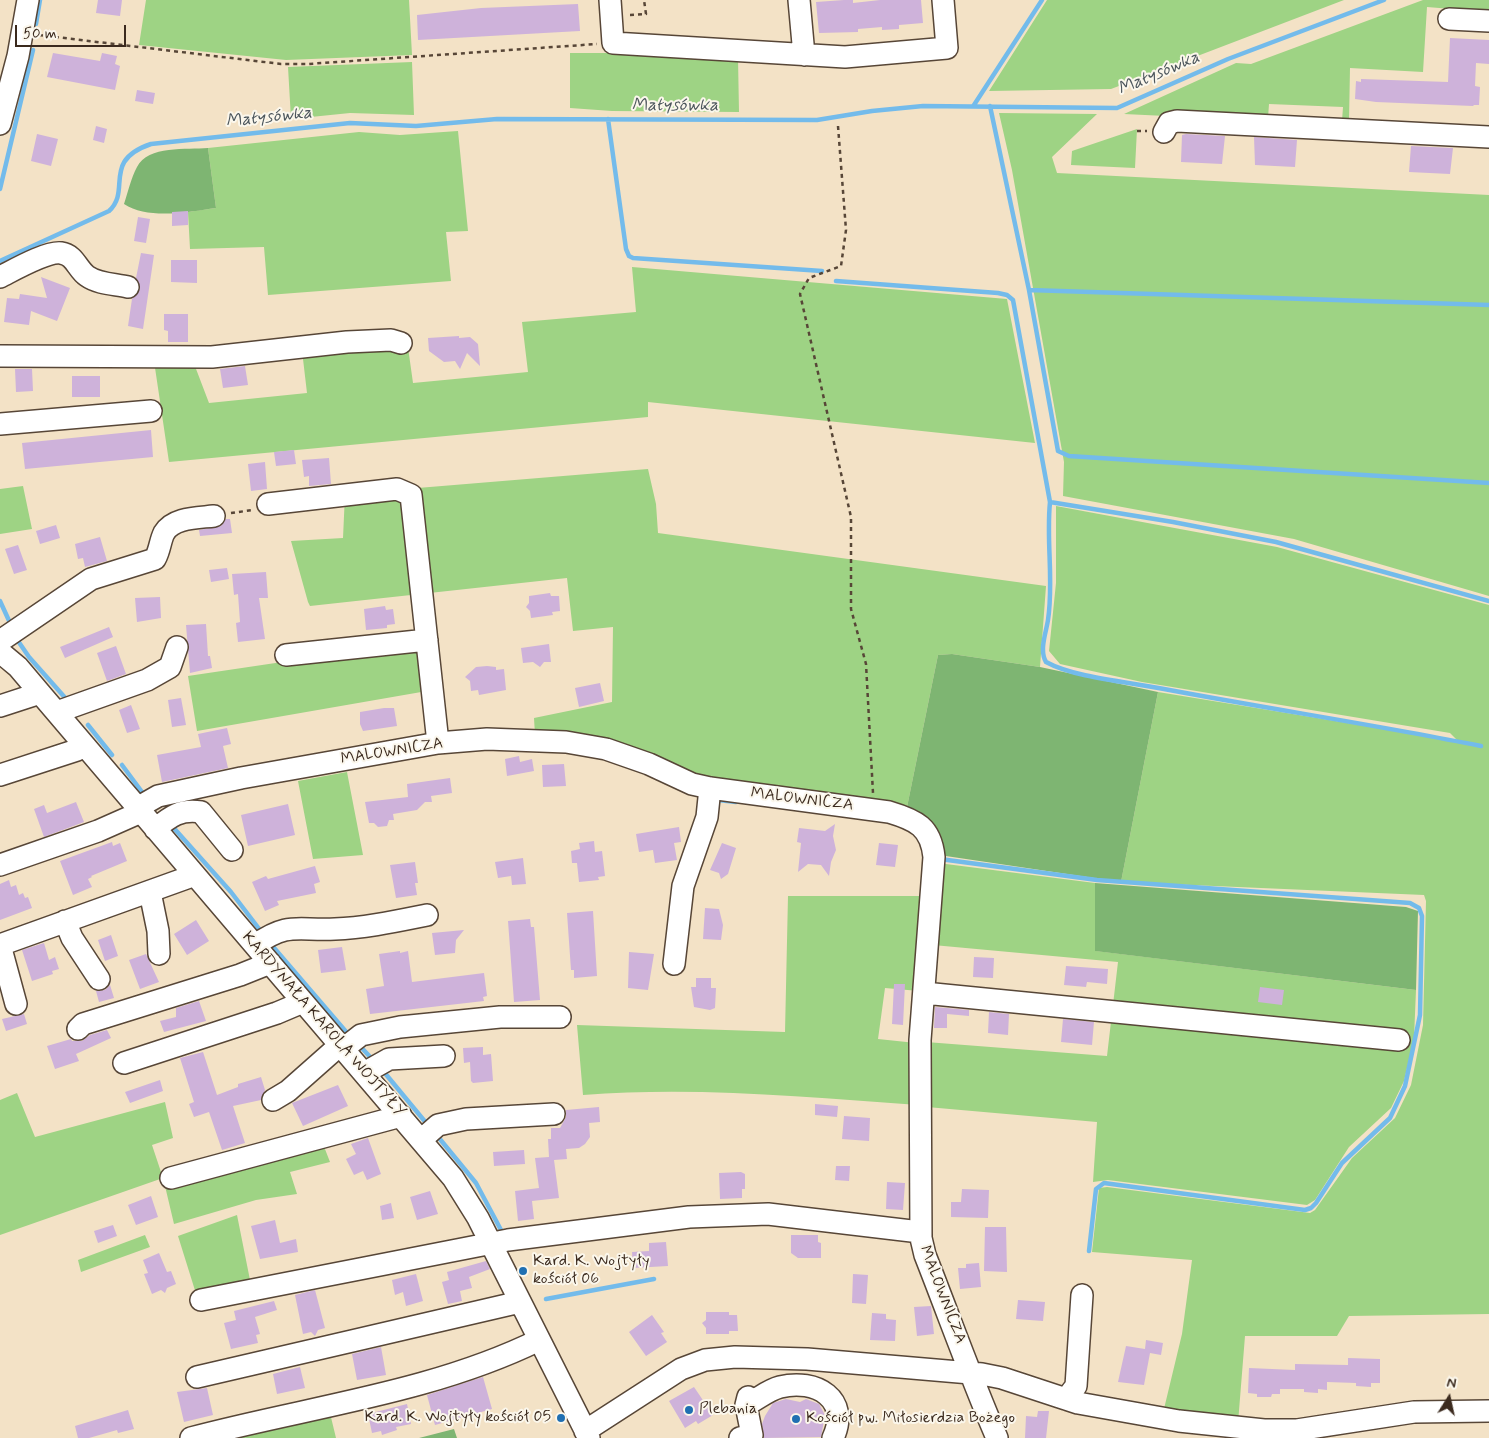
<!DOCTYPE html>
<html>
<head>
<meta charset="utf-8">
<style>
  body { margin:0 }
  #map { position:relative; width:1489px; height:1438px; overflow:hidden; background:#f3e2c6; font-family:Mynerve,sans-serif }
  canvas { display:block }
  .north { position:absolute; left:1424px; top:1373px; width:50px; height:50px; -webkit-text-stroke:4px #fbf7ec; paint-order:stroke; rotate:10deg; font-size:14px; font-weight:700; line-height:20px; text-align:center; color:#3b2a1e }
  .north::after { content:''; display:block; margin:auto; width:18px; height:22px; background:#3b2a1e; clip-path:polygon(50% 0,100% 100%,50% 72%,0 100%) }
  .scale { position:absolute; left:15px; top:25px; width:111px; height:22px; box-sizing:border-box; border:2px solid #3b2a1e; border-top:0; padding-left:6px; font-size:15px; line-height:18px; white-space:nowrap; color:#3b2a1e; -webkit-text-stroke:4px #fbf7ec; paint-order:stroke }
</style>
</head>
<body>
<div id="map">
<canvas width="1489" height="1438"></canvas>
<div class="north">N</div>
<div class="scale">50 m</div>
</div>
<script>
const c = document.querySelector('canvas').getContext('2d');
c.lineJoin = 'round';
function paint(path, color) {
  c.fillStyle = color;
  c.fill(path, 'evenodd');
}
function trace(path, color, width, dash) {
  c.strokeStyle = color;
  c.lineWidth = width;
  c.lineCap = dash ? 'butt' : 'round';
  c.setLineDash(dash || []);
  c.stroke(path);
}
function label(font, color, halo, rows, align = 'center') {
  c.font = font + ' Mynerve,sans-serif';
  c.lineWidth = 4;
  c.setLineDash([]);
  c.textBaseline = 'middle';
  c.strokeStyle = halo;
  c.fillStyle = color;
  for (const [text, x, y, turn = 0] of rows) {
    c.save();
    c.translate(x, y);
    c.rotate((+turn || 0) * Math.PI / 180);
    c.textAlign = isNaN(turn) ? turn : align;
    if (halo) c.strokeText(text, 0, 0);
    c.fillText(text, 0, 0);
    c.restore();
  }
}
const green = new Path2D(`
  M146 0H409L412 55 286 60 139 45Z
  M1047 0H1344L1111 89 989 91Z
  M1423 0H1489V12L1427 7 1423 72 1350 68 1349 121H1342L1343 107 1269 104 1268 118 1229 119 1124 114 1236 63 1251 64Z
  M570 53H657L738 58 739 112 612 111 570 108Z
  M412 62 414 115 350 113 291 119 288 67Z
  M999 113 1097 114 1052 157 1057 173 1489 195V596L1294 539 1063 496 1064 462 1012 170Z
  M1137 129 1135 168 1071 165 1072 151Z
  M458 131 468 231 446 232 451 281 268 295 264 247 190 249 188 212 216 208 208 148 359 132 400 135Z
  M632 267 1007 299 1035 443 648 402V417L169 462 154 361H193L209 403 307 393 301 342 406 333 413 383 528 372 522 322 636 312Z
  M648 469 656 504 658 533 1046 586 1040 667 952 654 938 655 906 812 716 785 535 735 534 718 612 702 613 627 573 631 567 578 310 606 308 602 291 541 343 538 345 494Z
  M23 486 32 529 0 534V489Z
  M1056 506 1277 547 1489 605V1314L1349 1316 1337 1336H1245L1238 1423 1163 1413 1182 1334 1192 1260 1092 1252 1099 1188 1107 1187 1310 1213 1315 1210 1352 1158 1395 1118 1411 1085 1423 1025 1426 901 1424 895 1121 882 1158 692 1458 741 1450 733 1142 682 1060 664 1049 651 1056 583Z
  M423 645 427 691 197 731 188 676 336 654Z
  M347 772 363 855 313 859 298 781Z
  M938 863 1095 883 1096 951 1416 990 1414 1038 1404 1081 1391 1108 1349 1147 1315 1200 1307 1205 1108 1180 1093 1182 1097 1122 927 1107 926 1042 1107 1056 1118 962 933 945Z
  M788 896H922L919 991 885 988 878 1039 916 1043 918 1105C807 1097 694 1086 583 1095L577 1025 785 1032Z
  M17 1093 35 1137 165 1102 173 1138 152 1145 163 1178 0 1235V1100Z
  M323 1144 330 1162 290 1172 297 1194 256 1200 174 1224 165 1186Z
  M237 1215 251 1285 198 1300 178 1236Z
  M145 1235 150 1247 81 1272 78 1260Z
  M329 1409 336 1438H209Z`);
const forest = new Path2D(`
  M208 148 216 208C189 212 148 220 124 204 128 192 131 178 137 167 148 145 187 150 208 148Z
  M952 654 1040 667 1158 692 1121 882 939 855 906 812 938 655Z
  M1095 883 1406 907 1418 911 1416 990 1095 951Z
  M454 1429 457 1438H419Z`);
const stream = new Path2D(`
  M36 24 40 0
  M974 105 1042 0
  M990 106 1029 290 1489 305
  M608 119 626 249 629 256 633 258 822 271
  M0 189 33 50
  M0 261 109 211C132 190 101 161 151 144L350 123 416 126 497 119 817 120 872 111 923 106 1117 108 1228 59 1384 0
  M836 281 998 293 1007 295 1013 300 1050 502C1046 541 1054 581 1048 620 1046 633 1039 650 1046 662 1075 678 1130 682 1164 689 1270 709 1376 725 1481 746
  M1029 290 1058 451 1069 456 1489 483
  M1050 502 1173 522 1276 542 1489 601
  M0 601 11 625
  M16 638 29 657 68 701
  M88 725 112 755
  M122 765 142 792
  M718 800 736 802
  M172 826 231 892 263 934
  M940 859 1097 880 1410 903 1419 908 1422 916 1420 1015 1405 1086 1390 1118 1342 1163 1316 1203 1311 1208 1305 1210 1104 1183 1096 1189 1089 1251
  M269 942 348 1034
  M359 1045 373 1060
  M384 1072 427 1124
  M439 1138 476 1183 501 1230
  M546 1299 654 1279`);
const building = new Path2D(`
  M98 0H122L120 16 96 13Z
  M844 0H853V3L880 0H921L923 23 899 25V29L882 30V27L858 29V32L819 33 816 2Z
  M578 4 580 31 418 40 417 15 481 8Z
  M1450 38 1489 40V64L1476 63 1475 86 1480 87 1479 105H1474L1473 106 1376 102 1355 99 1356 81 1361 82V79L1448 82Z
  M53 53 100 61 102 53 117 56 115 64 120 66 115 90 47 77Z
  M137 90 155 93 153 104 135 101Z
  M96 126 107 129 104 143 93 140Z
  M37 134 58 139 51 166 31 161Z
  M1186 134 1225 136 1222 164 1181 162 1182 135Z
  M1254 137 1297 140 1295 167 1255 165Z
  M1411 146 1453 148 1450 174 1409 172Z
  M188 211V225L172 226V212Z
  M138 217 150 219 146 243 134 241Z
  M141 253 154 255 143 329 128 326 132 299 140 289 136 278Z
  M171 260H197V283L171 282Z
  M41 277 70 288 57 321 31 311 29 325 4 322 7 298 19 299 20 294 47 298Z
  M164 314H188V342H168V331L164 330Z
  M459 336V338L470 337 478 344 480 366 467 353 460 369 455 361 444 362 429 351 428 338Z
  M245 366 248 385 223 388 220 369Z
  M15 369H32L33 391 16 392Z
  M72 376H100V397H72Z
  M151 430 153 457 25 469 22 443Z
  M294 450 296 464 276 466 274 452Z
  M329 458 331 484 309 486V476L304 477 302 460Z
  M265 462 267 489 251 491 248 464Z
  M226 519H230L232 533 200 536 199 530 221 526Z
  M56 525 60 538 40 544 36 531Z
  M100 537 107 561 85 567 83 558 78 559 75 544Z
  M18 545 27 570 14 574 5 549Z
  M227 568 229 579 211 582 209 570Z
  M266 572 268 598H259L265 639 238 642 236 623 240 622 238 594 234 595 232 574Z
  M550 593 551 596H559L560 611 552 612 553 615 531 618 530 611 526 607 529 603V596Z
  M160 597 161 618 137 622 135 598Z
  M385 606 386 610 393 609 395 624 387 625V628L366 630 364 609Z
  M206 624 208 656H210L212 668 190 673 186 625Z
  M109 627 113 637 65 658 60 647Z
  M549 644 551 662H544L540 667 533 662 523 663 521 648Z
  M116 646 126 674 107 681 97 653Z
  M487 666 496 667V670L504 669 506 690 479 695 478 690 471 691 470 681 465 677 476 667Z
  M600 683 604 701 579 707 575 688Z
  M181 698 186 725 172 727 168 700Z
  M131 705 140 729 127 733 119 710Z
  M384 708H394L397 726 363 731 360 724V712Z
  M227 728 231 744 223 746 228 768 162 782 157 755 201 747 198 734Z
  M519 756 520 762 532 759 534 771 507 776 505 759Z
  M564 764 566 786 543 787 542 765Z
  M450 778 452 793 431 796 432 802H425L417 810 393 814 394 820H389L387 826 378 827 374 823H369L365 802 408 797 407 784Z
  M76 802 84 822 44 837 34 809 44 805 47 813Z
  M288 804 295 835 248 846 241 815Z
  M835 824 833 836 836 850 831 862 829 876 821 865 808 864 798 872 801 843 797 842 799 828 825 831Z
  M679 827 681 842 674 843 677 860 655 863 653 850 639 852 636 834Z
  M594 841 595 852 602 851 605 876 598 877 599 880 579 882 577 863H572L571 851 580 849 579 843Z
  M112 842 113 846 120 843 127 861 91 876 92 877 88 879 92 887 73 895 60 861Z
  M722 843 736 848 728 874 721 879 719 873 710 870Z
  M879 843 898 845 895 867 876 865Z
  M523 858 526 884 512 885 511 876 498 878 495 862Z
  M415 862 418 883H415L417 895 396 898 390 865Z
  M315 866 320 882 314 884 316 893 277 901 279 905 265 911 252 882 266 876 268 879Z
  M9 880 11 887 16 885 19 895 23 893 25 898 28 897 32 908 0 920V884Z
  M705 908 719 909 723 925 721 940 703 939Z
  M593 911 597 976 574 978V970H571L567 913Z
  M530 919 531 927H534L540 1000 514 1002 508 921Z
  M196 920 209 941 187 955 174 934Z
  M464 930 456 940 455 953 435 955 432 933Z
  M111 935 118 956 105 961 98 940Z
  M44 943 49 960 55 957 59 969 52 971 53 974 32 981 22 950Z
  M342 947 346 970 321 973 318 950Z
  M400 951V953L408 951 412 982 484 973 487 996 483 997 484 1001 370 1014 366 989 384 986 379 954Z
  M629 952 654 954 648 990 628 988Z
  M146 954 159 982 140 989 129 960Z
  M974 957 994 958 993 978 973 977Z
  M1066 966 1108 969 1107 984 1087 982 1086 987 1064 985Z
  M696 978H711V988H716L715 1008 710 1010 694 1007 691 987H696Z
  M894 984H905L903 1025 892 1024Z
  M110 985 114 998 99 1002 96 991 105 990Z
  M1260 987 1284 990 1282 1005 1258 1002Z
  M199 1001 206 1021 164 1032 160 1021 176 1017V1008Z
  M935 1007 969 1010V1016L947 1014V1028H934Z
  M989 1012 1009 1014 1008 1035 988 1033Z
  M24 1014 27 1024 6 1031 2 1019Z
  M1063 1019 1094 1022 1092 1045 1061 1042Z
  M107 1030 111 1038 76 1054 79 1061 55 1069 47 1046 71 1039 72 1041H82L90 1035Z
  M483 1047V1055L491 1054 493 1081 473 1083 471 1081 470 1062 464 1063 463 1048Z
  M203 1052 217 1095 238 1087V1084L261 1077 265 1090 261 1100 233 1106 245 1143 222 1150 209 1112 194 1117 189 1104 194 1102 180 1058Z
  M160 1080 163 1091 130 1103 125 1092Z
  M338 1085 348 1106 303 1126 292 1103Z
  M815 1104 838 1106 837 1117 815 1115Z
  M599 1107 600 1122 589 1123 590 1137 585 1144 579 1148 566 1149 567 1159 554 1160 559 1198 532 1201 534 1219 518 1221 515 1191 539 1188 535 1158 549 1157 548 1139H551V1128H560L566 1117V1110Z
  M844 1116 870 1118 869 1141 842 1139Z
  M368 1138 381 1174 367 1180 363 1171 354 1175 346 1159 356 1154 351 1144Z
  M524 1150 525 1164 494 1166 493 1152Z
  M836 1166H850L849 1181 835 1180Z
  M741 1172 745 1174V1189H742V1198L720 1199 719 1173Z
  M887 1182 905 1183 903 1210 886 1209Z
  M962 1189 989 1190 988 1218 951 1217V1202H961Z
  M430 1191 438 1214 417 1220 410 1197Z
  M151 1196 158 1217 136 1225 128 1205Z
  M391 1203 394 1218 382 1220 380 1206Z
  M275 1220 280 1243 296 1239 298 1252 260 1259 251 1226Z
  M113 1225 117 1236 98 1243 94 1231Z
  M985 1227H1006L1007 1272 984 1271Z
  M791 1235H818V1242L821 1243V1258H798L791 1253Z
  M666 1242 668 1266 633 1268 632 1252 649 1251V1243Z
  M159 1253 167 1272 171 1271 176 1284 167 1288 165 1293 161 1290 152 1294 144 1274 148 1273 143 1260Z
  M486 1261 490 1269 469 1277 472 1288 460 1291 462 1301 448 1304 442 1282 449 1280 447 1272Z
  M979 1263 981 1287 960 1289 958 1268H966V1264Z
  M416 1274 423 1301 406 1306 403 1292 395 1295 392 1280Z
  M853 1274 868 1275 866 1304 852 1303Z
  M315 1290 325 1328 318 1330 315 1336 311 1332 303 1334 295 1295Z
  M1018 1300 1045 1302 1043 1321 1016 1319Z
  M274 1301 277 1310 255 1317 260 1334 256 1335 258 1343 231 1349 224 1323 236 1320 234 1311Z
  M931 1306 934 1334 917 1336 914 1307Z
  M706 1312H729V1315H737L738 1331H729V1334H706V1328L702 1323 706 1320Z
  M872 1313 886 1314V1319L896 1320 895 1341 870 1340Z
  M652 1315 664 1332 661 1333 667 1342 646 1356 629 1332Z
  M1146 1340 1163 1343 1161 1355 1150 1353 1144 1385 1118 1382 1126 1346 1145 1349Z
  M381 1347 386 1375 357 1380 352 1354Z
  M1348 1358 1380 1359V1383H1371V1387L1356 1386V1383L1327 1382V1390L1318 1389V1393L1304 1392V1389H1280V1394H1272L1271 1397H1257V1394L1248 1393 1249 1368 1295 1370V1364L1348 1365Z
  M300 1367 305 1388 277 1394 273 1374Z
  M483 1377 492 1409 435 1425 427 1395Z
  M694 1387 713 1415 698 1424 696 1421 685 1428 669 1401Z
  M207 1388 213 1415 184 1422 177 1392Z
  M786 1399 800 1402 806 1399 819 1404 825 1415 821 1437 764 1438 762 1424 765 1416 773 1403Z
  M407 1404 411 1424 396 1427 397 1430 382 1435 381 1431 372 1433 368 1414Z
  M128 1410 134 1429 118 1433 117 1430 89 1438H78L75 1426Z
  M1038 1411H1049L1046 1438H1025L1026 1416 1037 1417Z`);
const path = new Path2D(`
  M630 15 646 14 644 0
  M39 35 281 64H308L597 44
  M838 126 846 230 841 266 809 278 800 294 851 517V609L866 664 873 793
  M1137 131H1147
  M231 513 253 510`);
const minor = new Path2D(`
  M610 0 613 43 845 57 947 48 943 0
  M799 0 804 55
  M1449 19 1489 21
  M0 124 18 56 28 0
  M1164 132 1169 123 1177 121 1489 137
  M0 277C14 270 47 251 61 253 75 255 77 269 87 276 98 284 115 284 128 287
  M0 356 212 357 347 342 391 340 401 343
  M0 424 151 411
  M268 504 397 489 411 495 438 743
  M0 641 91 579 155 559C160 550 160 541 164 533 173 517 199 518 214 516
  M0 652 18 667 40 693 453 1178 478 1218 589 1438
  M286 655 427 640
  M0 706 40 693
  M57 712 147 680 170 667 177 647
  M0 775 77 750 84 745
  M137 808 158 796 241 778 438 743 487 739 566 742 606 749 649 764 692 784 710 788 889 812C916 820 931 827 934 857L920 1040 921 1238 925 1255C949 1316 971 1378 997 1438
  M155 829C171 816 180 809 201 812L232 850
  M0 865 98 831 141 812
  M150 892 158 931 159 954
  M65 921 72 938 99 979
  M255 945C289 921 298 931 335 929 365 928 397 921 427 915
  M674 964 683 886 707 817 710 788
  M924 993 1399 1040
  M16 1004 0 945 195 875
  M78 1029 83 1024 240 975 270 963
  M343 1049 361 1035 400 1027 500 1017H560
  M124 1063 277 1013 303 1002
  M364 1073 389 1059 444 1056
  M273 1100 288 1091 340 1045
  M421 1140 438 1125 466 1119 554 1114
  M171 1178 401 1116
  M201 1300 508 1240 689 1217 768 1214 920 1232
  M197 1377 520 1302
  M1066 1399 1076 1386 1082 1295
  M746 1405C758 1399 768 1390 780 1387 816 1378 851 1399 833 1438
  M585 1431 681 1369 705 1360 735 1357 807 1359 982 1374 1002 1378 1078 1403 1179 1421 1264 1430H1297L1414 1412 1489 1411
  M191 1438C307 1407 431 1393 539 1340
  M740 1438 752 1435 746 1405 748 1397`);
const markers = [
  [523,1271,5,"#1f6fb2"],
  [689,1410,5,"#1f6fb2"],
  [561,1418,5,"#1f6fb2"],
  [796,1419,5,"#1f6fb2"]
];
const streetNames = [
  ["MALOWNICZA",392,752,-9],
  ["MALOWNICZA",802,800,7],
  ["KARDYNAŁA KAROLA WOJTYŁY",323,1025,49],
  ["MALOWNICZA",942,1295,69]
];
const poiNames = [
  ["Kard. K. Wojtyły",533,1262],
  ["kościół 06",533,1280],
  ["Plebania",699,1410],
  ["Kard. K. Wojtyły kościół 05",551,1418,"right"],
  ["Kościół pw. Miłosierdzia Bożego",806,1419]
];
const waterNames = [
  ["Matysówka",1159,74,-23],
  ["Matysówka",675,106],
  ["Matysówka",269,118,-6]
];
paint(green, '#9ed384');
paint(forest, '#7eb572');
trace(stream, '#73bbeb', 4.5);
paint(building, '#ceb2da');
trace(minor, '#574637', 24);
trace(path, '#574637', 2.5, [4, 4]);
trace(minor, '#fff', 21);
for (const [x, y, r, color] of markers) {
  const dot = new Path2D();
  dot.arc(x, y, r, 0, 2 * Math.PI);
  c.fillStyle = color;
  c.fill(dot);
  trace(dot, '#fbf7ec', 2);
}
label('16px', '#3b2a1e', '#fbf7ec', streetNames);
label('16px', '#3b2a1e', '#fbf7ec', poiNames, 'left');
label('italic 18px', '#4c565c', '#fbf7ec', waterNames);
</script>
</body>
</html>
